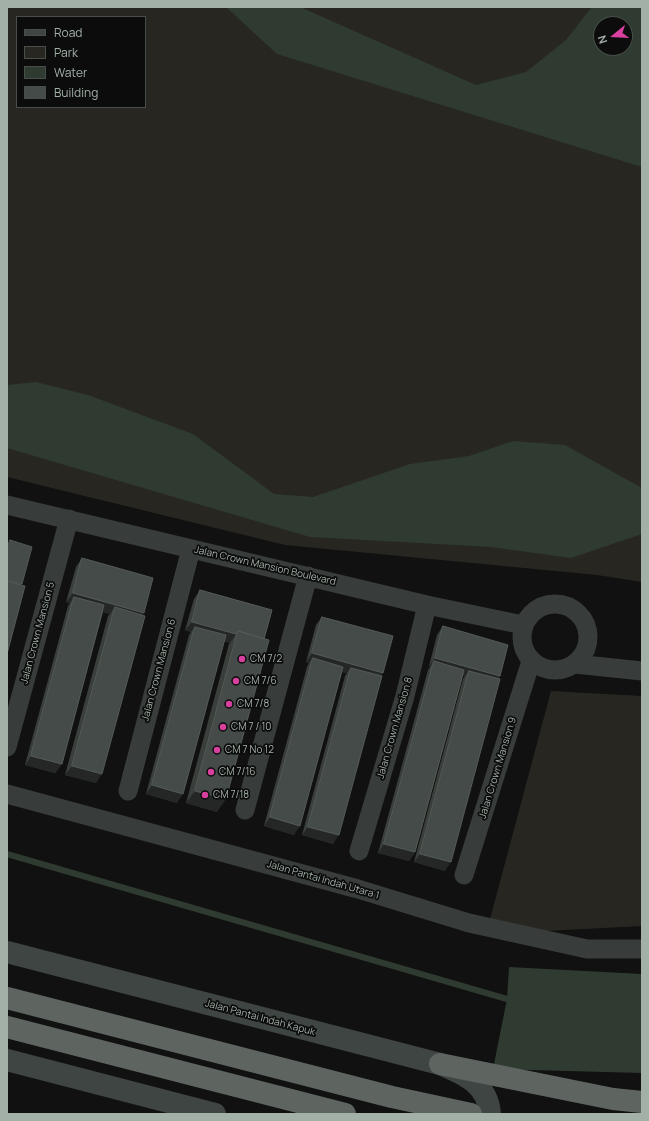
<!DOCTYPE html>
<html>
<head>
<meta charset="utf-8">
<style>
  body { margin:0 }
  #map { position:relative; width:649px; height:1121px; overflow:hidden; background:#101110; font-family:Manrope,sans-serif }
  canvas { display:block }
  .frame { position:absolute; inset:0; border:8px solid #a3b0a8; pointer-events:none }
  .legend { position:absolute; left:16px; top:16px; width:130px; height:92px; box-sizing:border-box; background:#0b0c0b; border:1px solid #484e4a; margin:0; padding:5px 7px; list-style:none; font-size:12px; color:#a3b0a8 }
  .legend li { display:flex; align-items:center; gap:8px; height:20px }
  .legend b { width:20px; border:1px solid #484e4a }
  .north { position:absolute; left:593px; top:16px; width:40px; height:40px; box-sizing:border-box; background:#0b0c0b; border:1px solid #484e4a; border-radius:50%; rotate:252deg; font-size:11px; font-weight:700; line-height:16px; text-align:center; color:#a3b0a8 }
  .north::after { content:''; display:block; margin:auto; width:14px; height:18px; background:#d8409f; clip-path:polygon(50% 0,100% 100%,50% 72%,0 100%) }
</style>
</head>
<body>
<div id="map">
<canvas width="649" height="1121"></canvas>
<div class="frame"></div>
<ul class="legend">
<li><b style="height:5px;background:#3f4542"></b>Road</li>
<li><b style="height:11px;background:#282621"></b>Park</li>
<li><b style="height:11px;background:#2f3b30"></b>Water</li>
<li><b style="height:11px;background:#454b48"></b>Building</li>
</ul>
<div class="north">N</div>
</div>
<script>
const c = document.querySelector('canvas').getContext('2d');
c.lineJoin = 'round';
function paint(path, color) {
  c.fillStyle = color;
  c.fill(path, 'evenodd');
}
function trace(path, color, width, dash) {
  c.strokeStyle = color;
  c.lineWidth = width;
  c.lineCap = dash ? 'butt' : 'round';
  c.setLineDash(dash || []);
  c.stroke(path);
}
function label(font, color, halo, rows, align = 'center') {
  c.font = font + ' Manrope,sans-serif';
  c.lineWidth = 3.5;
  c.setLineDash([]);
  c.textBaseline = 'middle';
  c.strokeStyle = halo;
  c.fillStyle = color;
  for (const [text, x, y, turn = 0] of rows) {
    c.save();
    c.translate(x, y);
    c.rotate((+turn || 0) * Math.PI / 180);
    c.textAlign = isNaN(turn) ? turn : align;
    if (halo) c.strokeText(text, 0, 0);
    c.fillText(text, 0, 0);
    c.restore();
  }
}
const green = new Path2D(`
  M7 7H642V582L597 575 285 545 7 477ZM17 17H145V107H17ZM601 24H625V48H601Z
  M551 691 642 696V926L486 934Z`);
const water = new Path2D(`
  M226 7H300L476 85 526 72 566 40 592 7H642V167L277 54ZM601 24H625V48H601Z
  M36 382 88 395 193 434 274 494 313 497 410 464 469 456 513 441 565 445 642 488V534L571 558 491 547 310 537 7 448V385Z
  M509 967 642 974V1073L493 1069 507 999Z`);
const stream = new Path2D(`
  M7 854 507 999H515`);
const street = new Path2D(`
  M7 505 427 605 523 625
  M522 637a33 33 0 1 1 66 0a33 33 0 1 1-66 0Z
  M575 664 642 671
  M7 747 69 519
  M128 791 191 549
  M7 794 358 889 469 923 587 949H642
  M245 810 308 576
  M359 851 405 696 427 605
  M464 875 531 661`);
const secondary = new Path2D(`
  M7 952 440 1064C464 1074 488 1084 490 1114
  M7 1060 215 1114`);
const highway = new Path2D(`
  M7 998 392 1097 471 1114
  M7 1027 345 1114
  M440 1064 613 1099 642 1102`);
const wall = new Path2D(`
  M82 558 142 615 96 783 65 775 108 616 110 614 103 612 62 764 55 773 25 765 68 606 70 603 66 602 76 567Z
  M200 590 272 610 217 812 186 803 229 644 230 643 224 641 177 803 146 794 189 635 191 632 185 630 194 599Z
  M322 617 381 676 333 844 302 835 345 676 347 673 342 672 294 835 264 826 307 667 309 663 306 662 316 625Z
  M443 626 500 676 498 679 445 871 414 862 463 679 465 676H463L415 852 409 861 378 853 428 670 430 667 429 666 437 635Z`);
const shadedWall = new Path2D(`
  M7 580 22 584 16 593 7 591Z
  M73 593 144 613 138 621 115 607 110 614 72 603 74 597 70 603 66 602Z
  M192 622 236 634 230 643 194 633 195 627 191 632 185 630Z
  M312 653 383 673 377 682 351 668 347 673 311 664 313 658 309 663 306 662Z
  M435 658 500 676 494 685 469 671 465 676 432 667 434 661 430 667 429 666Z
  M31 756 62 764 55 773 25 765Z
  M72 766 102 774 96 783 65 775Z
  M152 785 183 794 177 803 146 794Z
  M195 791 226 799 217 812 186 803Z
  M270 817 300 826 294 835 264 826Z
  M308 827 339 835 333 844 302 835Z
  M384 844 415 852 409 861 378 853Z
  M420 854 451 862 445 871 414 862Z`);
const building = new Path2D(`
  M10 540 32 547 22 584 7 580V550Z
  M82 558 153 578 144 613 73 593Z
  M7 581 25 586 7 654Z
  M200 590 272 610 264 639 238 631 236 634 192 622Z
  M74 597 104 605 62 764 31 756Z
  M115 607 145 616 102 774 72 766Z
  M322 617 393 636 383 673 312 653Z
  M443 626 508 645 500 676 435 658Z
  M195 627 226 635 183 794 152 785Z
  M238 631 269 640 226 799 195 791Z
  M313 658 343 667 300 826 270 817Z
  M434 661 464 670 415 852 384 844Z
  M351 668 382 676 339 835 308 827Z
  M469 671 500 679 451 862 420 854Z`);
const markers = [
  [242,659,4,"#d8409f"],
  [236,681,4,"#d8409f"],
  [229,704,4,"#d8409f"],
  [223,727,4,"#d8409f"],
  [217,750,4,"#d8409f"],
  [211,772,4,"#d8409f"],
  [205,795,4,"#d8409f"]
];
const streetNames = [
  ["Jalan Crown Mansion Boulevard",265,566,13],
  ["Jalan Crown Mansion 5",38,633,-75],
  ["Jalan Crown Mansion 6",159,670,-75],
  ["Jalan Crown Mansion 8",395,728,-74],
  ["Jalan Crown Mansion 9",498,768,-73],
  ["Jalan Pantai Indah Utara 1",323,880,16],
  ["Jalan Pantai Indah Kapuk",260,1018,15]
];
const poiNames = [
  ["CM 7/2",250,659],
  ["CM 7/6",244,681],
  ["CM 7/8",237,704],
  ["CM 7 / 10",231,727],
  ["CM 7 No 12",225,750],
  ["CM 7/16",219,772],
  ["CM 7/18",213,795]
];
paint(green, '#282621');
paint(water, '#2f3b30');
trace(stream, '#2f3b30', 6);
trace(street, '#383c3a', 19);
trace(secondary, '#3f4542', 22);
trace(highway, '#5e6561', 22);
paint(wall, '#3a3f3c');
paint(shadedWall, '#242726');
paint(building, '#454b48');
trace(building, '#545b57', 1);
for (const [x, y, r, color] of markers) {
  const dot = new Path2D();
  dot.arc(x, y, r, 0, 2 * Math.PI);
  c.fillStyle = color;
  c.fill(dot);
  trace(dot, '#0b0c0b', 1.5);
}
label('10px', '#a3b0a8', '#0b0c0b', streetNames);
label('10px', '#a3b0a8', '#0b0c0b', poiNames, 'left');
</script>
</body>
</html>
